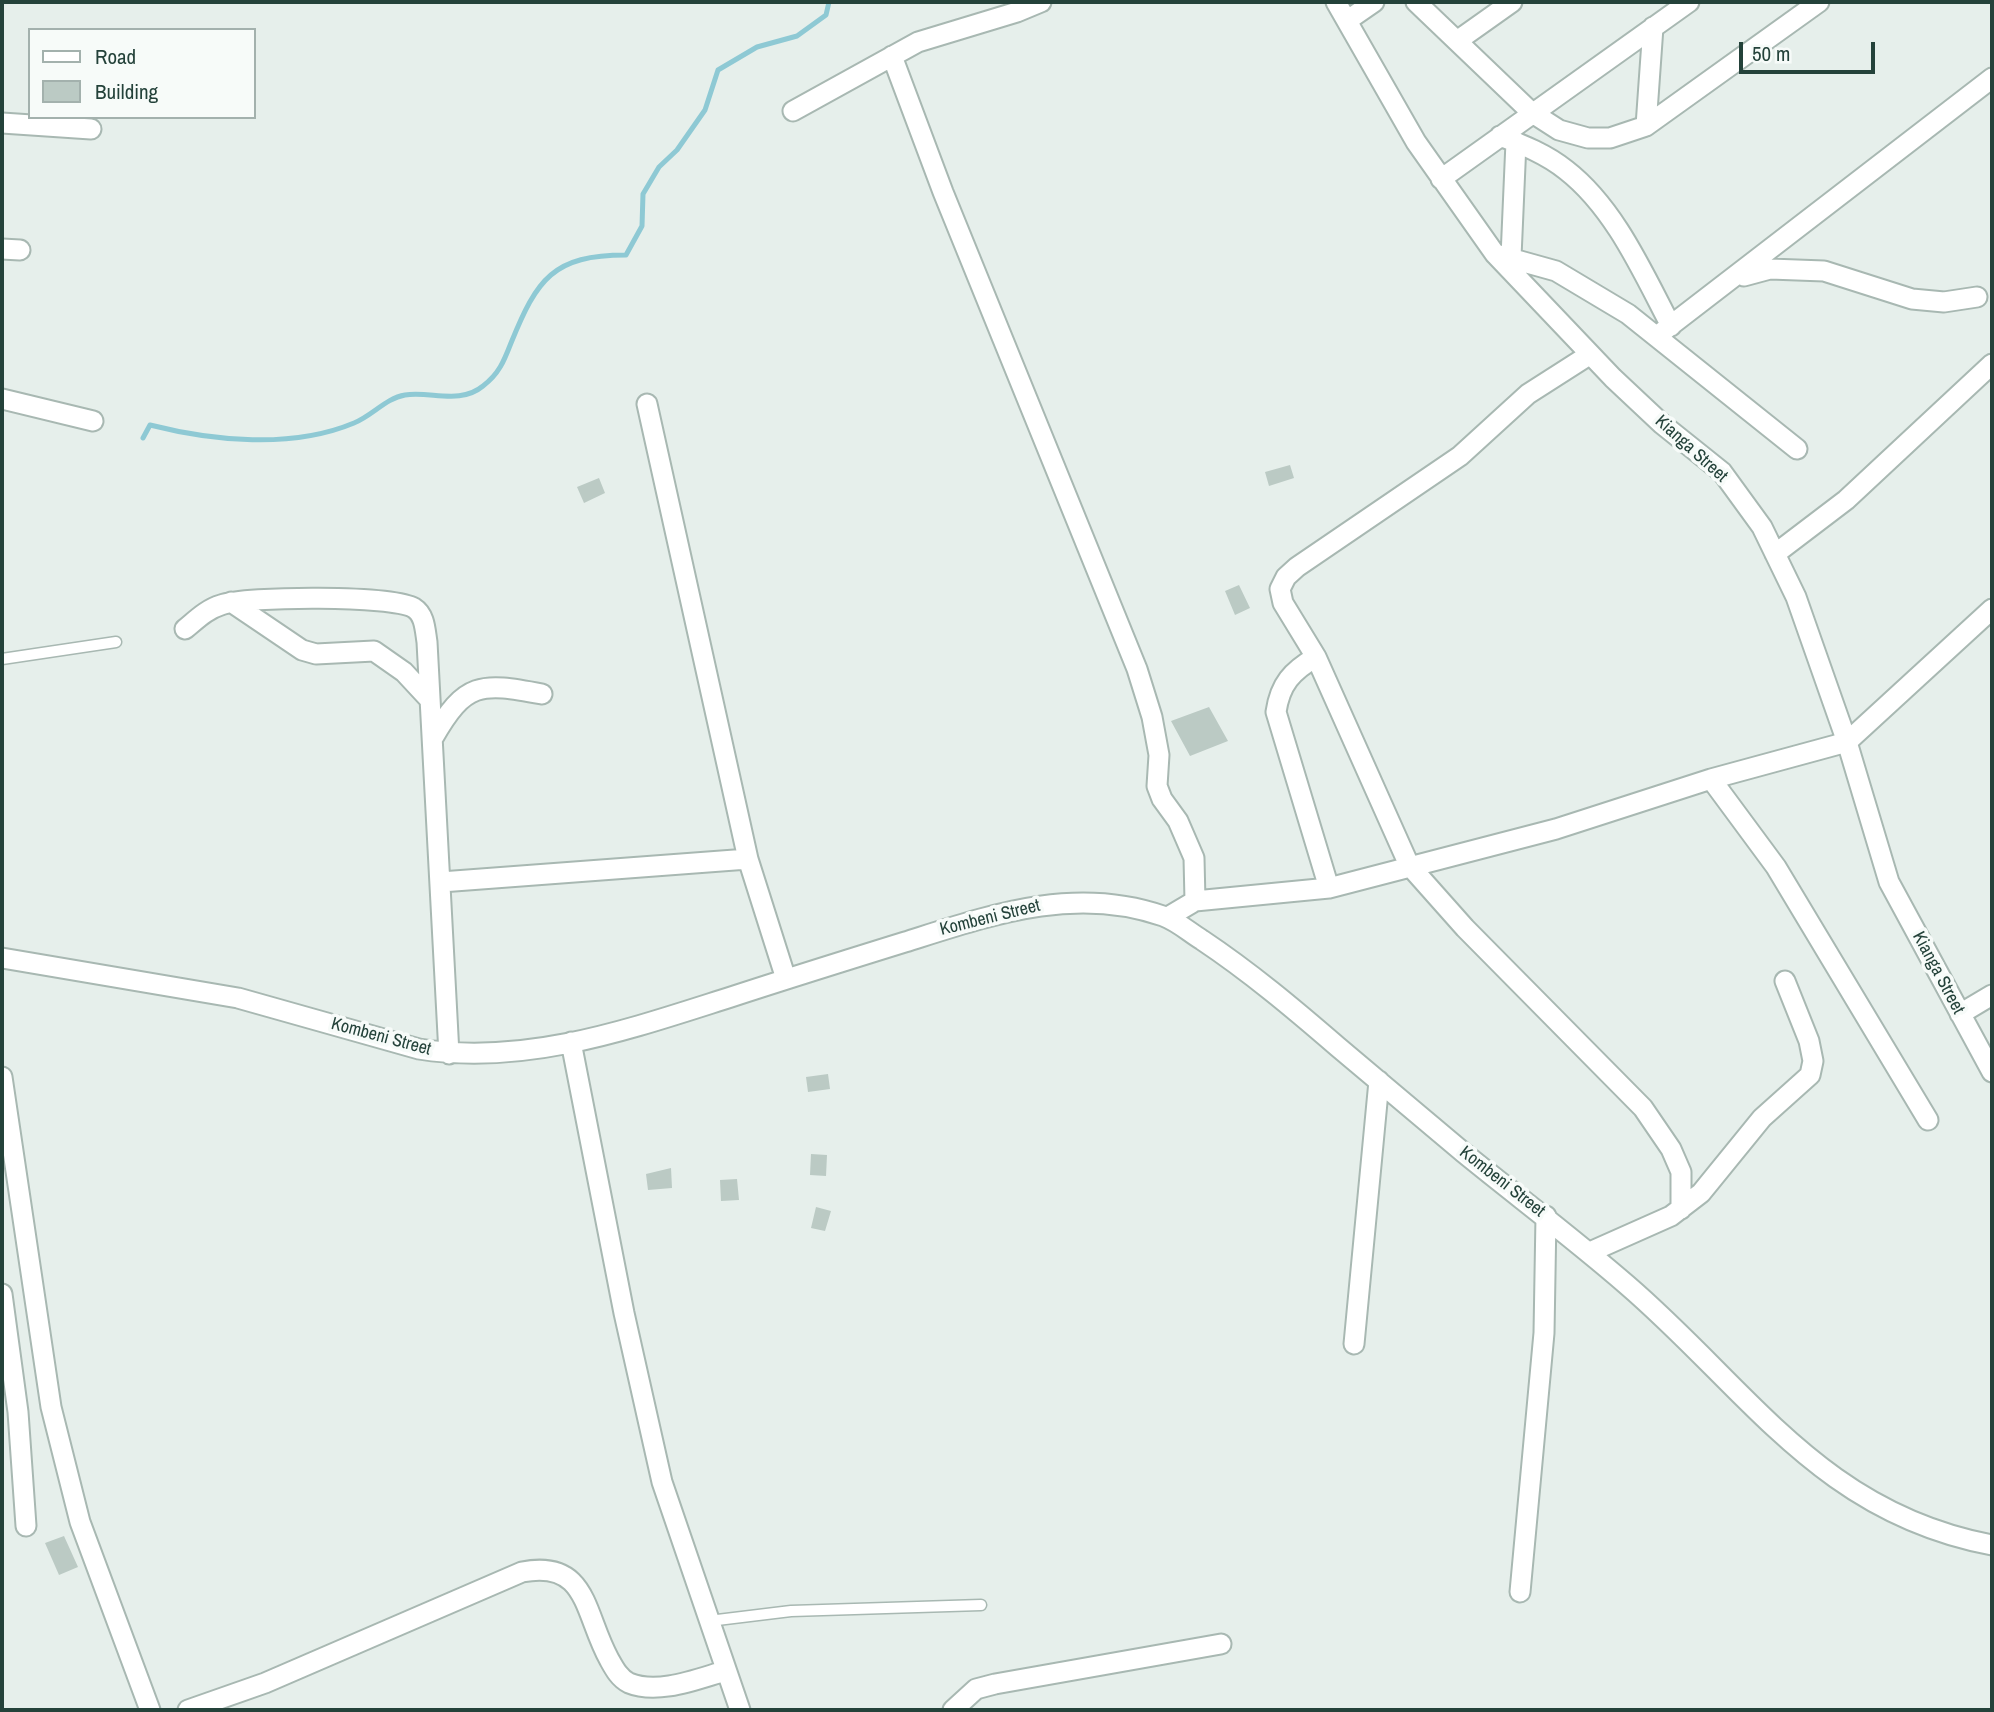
<!DOCTYPE html>
<html>
<head>
<meta charset="utf-8">
<style>
  body { margin:0 }
  #map { position:relative; width:1994px; height:1712px; overflow:hidden; background:#e6efeb; font-family:"Archivo Narrow",sans-serif }
  canvas { display:block }
  .frame { position:absolute; inset:0; border:4px solid #24423a; pointer-events:none }
  .legend { position:absolute; left:28px; top:28px; width:228px; height:91px; box-sizing:border-box; background:#f7fbf9; border:2px solid #a3b1ad; margin:0; padding:9px 12px; list-style:none; font-size:21px; color:#24423a }
  .legend li { display:flex; align-items:center; gap:14px; height:35px }
  .legend b { width:35px; border:2px solid #a3b1ad }
  .scale { position:absolute; left:1739px; top:42px; width:136px; height:32px; box-sizing:border-box; border:4px solid #24423a; border-top:0; padding-left:9px; font-size:21px; line-height:24px; white-space:nowrap; color:#24423a; -webkit-text-stroke:5px #f7fbf9; paint-order:stroke }
</style>
</head>
<body>
<div id="map">
<canvas width="1994" height="1712"></canvas>
<div class="frame"></div>
<ul class="legend">
<li><b style="height:9px;background:#fff"></b>Road</li>
<li><b style="height:19px;background:#bbcac4"></b>Building</li>
</ul>
<div class="scale">50 m</div>
</div>
<script>
const c = document.querySelector('canvas').getContext('2d');
c.lineJoin = 'round';
function trace(path, color, width, dash) {
  c.strokeStyle = color;
  c.lineWidth = width;
  c.lineCap = dash ? 'butt' : 'round';
  c.setLineDash(dash || []);
  c.stroke(path);
}
function paint(path, color) {
  c.fillStyle = color;
  c.fill(path, 'evenodd');
}
function label(font, color, halo, rows, align = 'center') {
  c.font = font + ' "Archivo Narrow",sans-serif';
  c.lineWidth = 7;
  c.setLineDash([]);
  c.textBaseline = 'middle';
  c.strokeStyle = halo;
  c.fillStyle = color;
  for (const [text, x, y, turn = 0] of rows) {
    c.save();
    c.translate(x, y);
    c.rotate((+turn || 0) * Math.PI / 180);
    c.textAlign = isNaN(turn) ? turn : align;
    if (halo) c.strokeText(text, 0, 0);
    c.fillText(text, 0, 0);
    c.restore();
  }
}
const stream = new Path2D(`
  M143 438 150 425C213 441 292 449 354 423 372 416 386 398 405 395 431 391 460 405 483 386 499 374 504 361 511 343 537 279 553 255 626 255L642 226 643 194 659 167 677 150 705 110 718 70 757 47 797 36 826 15 829 2`);
const building = new Path2D(`
  M1290 465 1294 478 1269 486 1265 472Z
  M599 478 605 493 584 503 577 487Z
  M1239 585 1250 608 1235 615 1225 591Z
  M1209 707 1228 741 1190 756 1171 721Z
  M828 1074 830 1089 808 1092 806 1077Z
  M811 1154 827 1155 826 1176 810 1175Z
  M671 1168 672 1188 648 1190 646 1174Z
  M737 1179 739 1200 721 1201 720 1180Z
  M816 1207 831 1211 825 1231 811 1228Z
  M64 1536 78 1567 59 1575 45 1543Z`);
const lane = new Path2D(`
  M2 659 116 642
  M709 1621 791 1611 981 1605`);
const street = new Path2D(`
  M1336 2 1416 142 1495 254 1613 378 1662 424 1722 472 1762 527 1796 597 1847 742 1889 882 1992 1072
  M1416 2 1531 112 1559 130 1588 138H1610L1646 126 1819 2
  M1348 20 1374 2
  M1457 41 1512 2
  M892 56 943 192 1137 669 1152 717 1159 755 1157 786 1162 799 1178 821 1194 858 1195 901
  M793 111 918 42 1017 12 1041 2
  M2 123 91 129
  M1646 126 1653 27
  M1500 136C1523 145 1546 154 1566 170 1615 208 1643 273 1671 326
  M1441 179 1689 2
  M2 249 20 250
  M1495 254 1556 271 1628 314 1797 449
  M1511 257 1516 142
  M1744 276 1770 269 1824 271 1912 299 1944 302 1977 297
  M1657 336 1992 78
  M1589 355 1528 394 1460 456 1297 567 1286 577 1280 589 1283 603 1316 657 1409 865 1465 928 1643 1108 1671 1149 1681 1172V1209
  M2 399 93 421
  M647 404 748 859 786 979
  M1775 554 1846 500 1992 364
  M231 602 302 650 316 654 374 651 404 672 430 700
  M185 629C196 620 207 609 221 605 246 596 392 595 414 608 425 615 425 630 427 642L449 1054
  M1316 657C1292 671 1280 684 1276 712L1329 888
  M433 738C465 682 480 682 542 694
  M1711 779 1776 867 1928 1120
  M441 882 748 859
  M1168 917 1195 901 1329 888 1556 829 1711 779 1847 742 1992 609
  M2 958 238 998 419 1049C526 1066 630 1029 731 997 789 978 847 960 905 942 991 915 1074 885 1163 916 1177 921 1189 932 1202 940 1250 972 1294 1009 1338 1047 1380 1082 1422 1118 1464 1153 1518 1197 1574 1239 1627 1285 1749 1390 1821 1513 1992 1545
  M1960 1014 1992 995
  M571 1042 624 1313 662 1482 740 1710
  M2 1077 51 1407 80 1522 150 1710
  M1590 1252 1671 1216 1701 1193 1762 1118 1810 1075 1813 1061 1809 1041 1785 981
  M2 1294 18 1412 26 1526
  M1354 1344 1379 1081
  M1520 1592 1544 1333 1546 1216
  M188 1710 265 1683 522 1572C588 1559 584 1614 609 1659 614 1668 619 1678 629 1683 658 1695 697 1679 725 1671
  M953 1710 976 1689 995 1684 1221 1644`);
const streetNames = [
  ["Kianga Street",1691,449,42],
  ["Kombeni Street",990,918,-14],
  ["Kianga Street",1938,973,62],
  ["Kombeni Street",381,1037,15],
  ["Kombeni Street",1502,1182,38]
];
trace(stream, '#8ec9d4', 5);
paint(building, '#bbcac4');
trace(lane, '#a8b8b2', 13);
trace(street, '#a8b8b2', 23);
trace(lane, '#fff', 10);
trace(street, '#fff', 19);
label('18px', '#24423a', '#f7fbf9', streetNames);
</script>
</body>
</html>
